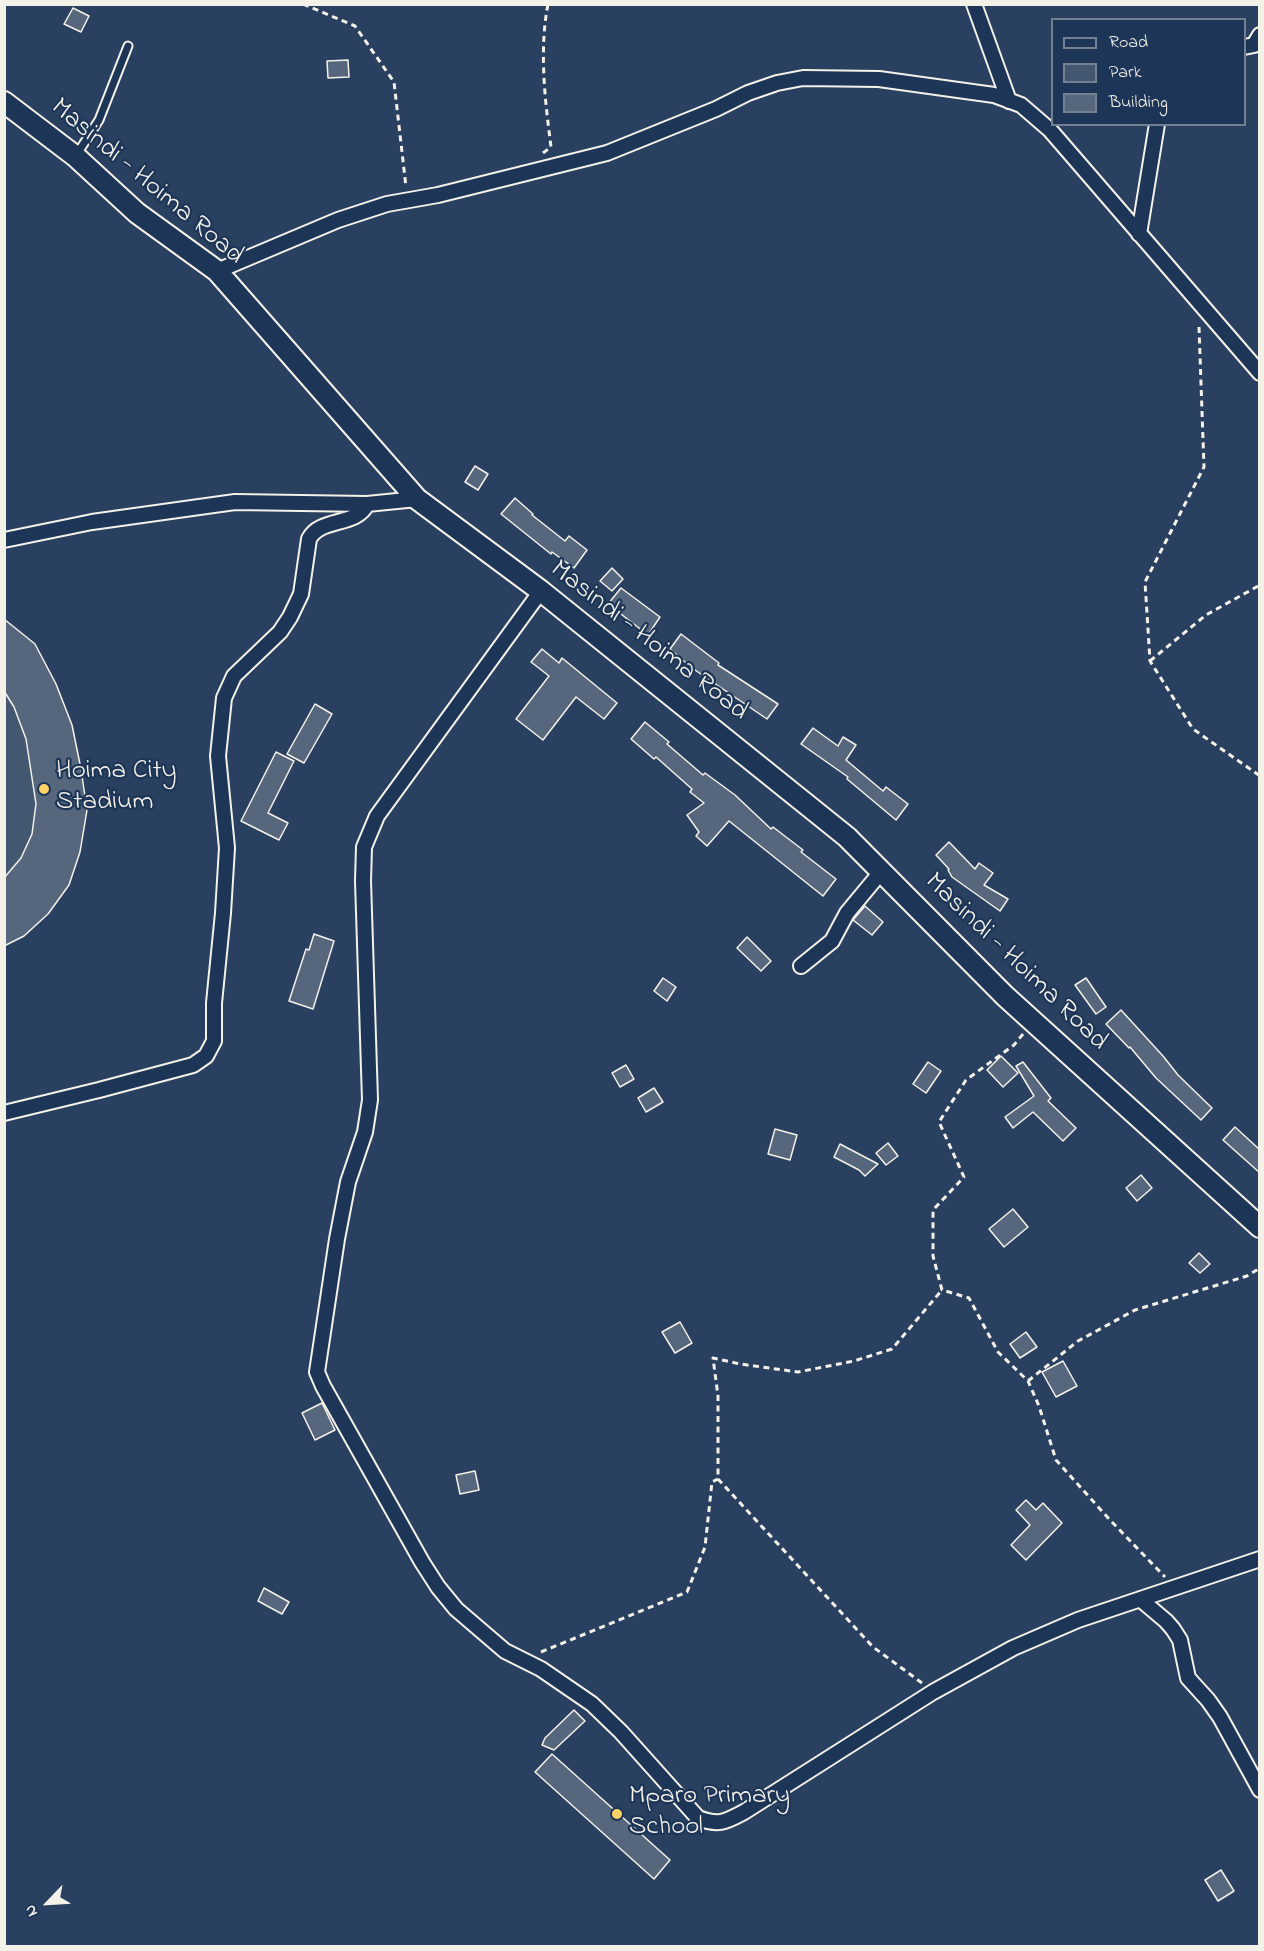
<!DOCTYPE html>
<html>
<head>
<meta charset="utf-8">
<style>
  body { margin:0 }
  #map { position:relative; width:1264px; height:1951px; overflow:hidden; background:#2a4060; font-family:"Indie Flower",sans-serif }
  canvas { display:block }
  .frame { position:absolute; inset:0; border:6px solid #f4f1e8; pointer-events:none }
  .legend { position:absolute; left:1051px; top:18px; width:195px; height:108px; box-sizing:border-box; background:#1d3557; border:2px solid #738091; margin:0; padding:8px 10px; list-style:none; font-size:18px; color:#f4f1e8 }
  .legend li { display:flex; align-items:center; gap:12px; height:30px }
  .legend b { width:30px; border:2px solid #738091 }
  .north { position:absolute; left:18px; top:1873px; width:60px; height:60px; -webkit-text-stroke:4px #1d3557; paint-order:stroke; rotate:245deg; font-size:16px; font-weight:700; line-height:24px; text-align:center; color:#f4f1e8 }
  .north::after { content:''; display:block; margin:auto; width:21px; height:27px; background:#f4f1e8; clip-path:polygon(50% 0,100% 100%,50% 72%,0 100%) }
</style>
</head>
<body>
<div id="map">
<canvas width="1264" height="1951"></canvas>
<div class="frame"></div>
<ul class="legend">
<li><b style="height:8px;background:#1d3557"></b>Road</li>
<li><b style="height:16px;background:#445771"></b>Park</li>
<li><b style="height:16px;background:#56677d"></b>Building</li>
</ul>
<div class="north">N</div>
</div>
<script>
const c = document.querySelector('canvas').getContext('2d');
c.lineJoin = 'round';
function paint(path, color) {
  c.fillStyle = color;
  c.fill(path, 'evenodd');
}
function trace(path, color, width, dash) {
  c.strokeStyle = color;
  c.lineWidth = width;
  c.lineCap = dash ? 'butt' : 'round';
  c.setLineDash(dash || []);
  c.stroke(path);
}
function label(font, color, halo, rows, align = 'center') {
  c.font = font + ' "Indie Flower",sans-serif';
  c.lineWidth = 4.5;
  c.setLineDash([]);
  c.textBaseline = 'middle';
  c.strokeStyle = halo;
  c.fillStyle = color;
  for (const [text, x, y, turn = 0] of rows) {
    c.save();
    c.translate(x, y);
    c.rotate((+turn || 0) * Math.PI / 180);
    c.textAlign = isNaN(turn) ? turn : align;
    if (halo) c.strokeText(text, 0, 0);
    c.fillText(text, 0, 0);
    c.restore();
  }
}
const green = new Path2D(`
  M4 619 35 644 56 684 72 725 81 769 87 810 69 885 48 914 24 936 5 946Z`);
const building = new Path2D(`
  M73 8 89 16 81 32 64 24Z
  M348 60 349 77 328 78 327 61Z
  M475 466 488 474 478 490 465 482Z
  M515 498 533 514 532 515 565 541 569 536 587 550 574 568 552 552 551 554 501 514Z
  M612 568 623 579 612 591 600 581Z
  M621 588 660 617 648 635 608 604Z
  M4 619 35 644 56 684 72 725 81 769 87 810 80 852 69 885 48 914 24 936 4 946V878L21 858 32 834 36 804 26 739 14 707 4 691Z
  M681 634 719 663 718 665 778 704 767 719 692 668 670 649Z
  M542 649 559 663 562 658 617 703 604 719 576 697 543 740 516 719 549 676 531 662Z
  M315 704 332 714 304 763 287 754Z
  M645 722 669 742 667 744 703 775 705 773 735 795 771 829 773 827 803 850 801 852 836 879 823 896 729 821 707 846 696 836 699 832 687 815 704 803 690 792 692 789 656 757 654 759 631 739Z
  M813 728 838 746 843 737 856 745 846 760 883 791 886 787 908 804 896 820 847 779 848 777 801 744Z
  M276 752 294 761 268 813 288 823 279 840 241 821Z
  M949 842 975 869 979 863 993 873 984 885 1008 899 1000 911 952 877 948 870 949 869 936 855Z
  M865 906 883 922 872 935 853 920Z
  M314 934 334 941 313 1009 289 1001 306 949 309 950Z
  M747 937 771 961 761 971 737 948Z
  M663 978 676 987 667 1001 654 991Z
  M1086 978 1106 1007 1096 1014 1075 985Z
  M1121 1010 1163 1056 1178 1075 1212 1108 1201 1120 1156 1078 1130 1047 1129 1048 1106 1024Z
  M1001 1056 1018 1073 1003 1087 987 1070Z
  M928 1062 941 1071 926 1093 913 1084Z
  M1023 1062 1051 1098 1048 1101 1076 1128 1063 1141 1033 1112 1013 1128 1005 1117 1034 1096 1016 1066Z
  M626 1065 634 1079 620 1087 612 1073Z
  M654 1088 663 1102 646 1112 638 1098Z
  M1235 1127 1260 1150V1173L1223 1140Z
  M775 1129 797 1135 790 1160 768 1154Z
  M888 1143 898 1156 886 1165 876 1153Z
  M840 1144 878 1164 865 1176 859 1170 834 1157Z
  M1141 1175 1152 1188 1137 1201 1126 1188Z
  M1013 1209 1028 1227 1004 1247 989 1229Z
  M1199 1253 1210 1264 1200 1273 1189 1263Z
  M680 1322 692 1343 675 1353 662 1332Z
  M1026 1332 1037 1347 1020 1358 1010 1344Z
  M1063 1361 1077 1386 1056 1397 1042 1372Z
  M322 1403 335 1430 315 1440 302 1413Z
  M475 1471 479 1490 460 1494 456 1475Z
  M1026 1500 1036 1510 1043 1503 1062 1523 1026 1560 1011 1545 1030 1525 1016 1510Z
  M264 1588 289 1602 282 1614 258 1601Z
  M574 1710 585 1721 554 1750 542 1745 545 1738Z
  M552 1754 670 1860 654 1879 535 1772Z
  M1221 1870 1234 1891 1218 1901 1205 1880Z`);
const path = new Path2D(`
  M303 4 355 26 394 82 406 187
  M543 153 551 147C545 100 539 51 548 4
  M1199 327 1204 467 1145 582 1150 661 1193 729 1260 776
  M1150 661 1206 615 1260 585
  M1023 1034 1014 1045 966 1080 939 1122 964 1177 933 1210V1256L942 1290 969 1298 998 1352 1028 1381 1039 1406 1056 1460 1110 1520 1165 1577
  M1028 1381 1078 1341 1135 1310 1247 1276 1260 1268
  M541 1652 687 1592 705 1547 712 1482 718 1479
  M922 1683 873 1647 718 1479V1396L713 1358 740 1364 798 1372 854 1361 892 1349 942 1290`);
const lane = new Path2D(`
  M77 154 99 120 128 46`);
const street = new Path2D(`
  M974 4 1009 101
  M1244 47 1254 45 1260 35
  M1139 234 1157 124
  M217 271 338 220 387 204 438 195 607 153 716 109 748 93 777 83 803 78 879 79 994 95 1021 105 1050 130 1260 373
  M4 540 92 522 235 502 367 504 417 499
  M541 591 377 816 364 847 363 881 370 1100 365 1132 348 1182 337 1239 317 1372 323 1386 422 1562 438 1587 456 1609 505 1651 541 1669 592 1704 621 1732 698 1818C719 1826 725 1822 744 1812L933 1692 1013 1648 1078 1620 1260 1559
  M801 966 832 941 847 913 881 872
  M4 1113 99 1090 193 1065 206 1056 214 1041V1003L223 913 227 848 218 756 224 698 234 676 280 632 290 617 301 594 309 539C320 517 357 527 367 504
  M1140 1599 1166 1621 1173 1629 1180 1640 1188 1678 1208 1700 1220 1717 1260 1790`);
const secondary = new Path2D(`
  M4 102 75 156 137 213 217 271 417 499 541 591 847 837 1005 996 1260 1227`);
const markers = [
  [44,789,6,"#ffd166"],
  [617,1814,6,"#ffd166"]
];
const streetNames = [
  ["Masindi - Hoima Road",146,183,40],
  ["Masindi - Hoima Road",648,642,38],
  ["Masindi - Hoima Road",1015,963,44]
];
const poiNames = [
  ["Hoima City",56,773],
  ["Stadium",56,804],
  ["Mparo Primary",629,1798],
  ["School",629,1829]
];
paint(green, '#445771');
paint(building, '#56677d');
trace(building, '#f4f1e8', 1.5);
trace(lane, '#f4f1e8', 11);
trace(street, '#f4f1e8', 18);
trace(secondary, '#f4f1e8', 24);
trace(path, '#f4f1e8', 3, [6, 4.5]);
trace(lane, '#1d3557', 7);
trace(street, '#1d3557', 14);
trace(secondary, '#1d3557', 20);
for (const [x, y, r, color] of markers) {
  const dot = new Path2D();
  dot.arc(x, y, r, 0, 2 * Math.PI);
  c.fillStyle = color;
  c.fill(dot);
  trace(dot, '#1d3557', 2);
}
label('27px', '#f4f1e8', '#1d3557', streetNames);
label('27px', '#f4f1e8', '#1d3557', poiNames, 'left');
</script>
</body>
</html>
